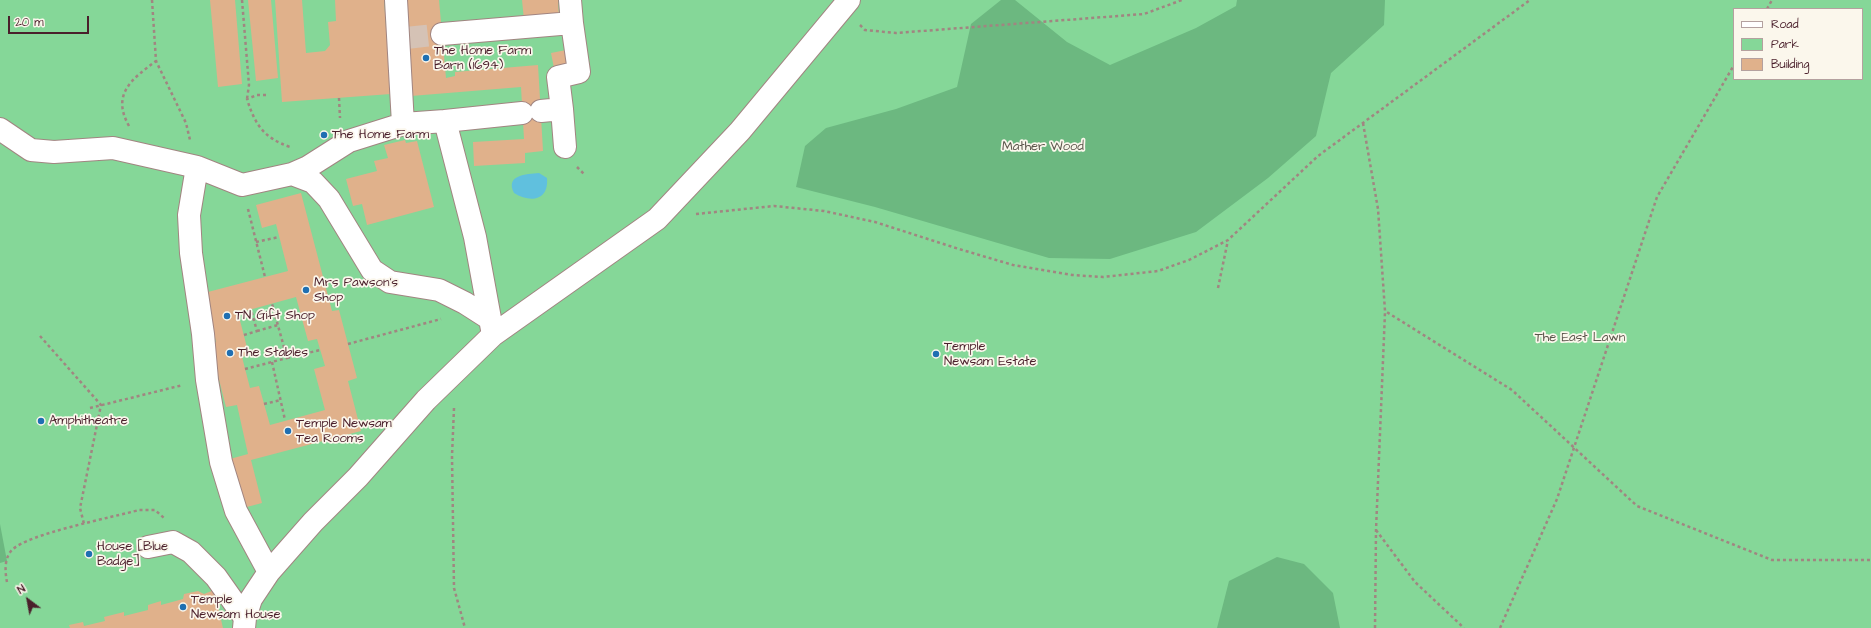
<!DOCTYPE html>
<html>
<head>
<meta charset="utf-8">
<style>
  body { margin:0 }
  #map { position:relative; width:1871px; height:628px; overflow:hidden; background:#f8ebd7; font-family:"Architects Daughter",sans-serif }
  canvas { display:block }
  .legend { position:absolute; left:1733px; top:8px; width:130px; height:72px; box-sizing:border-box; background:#fbf7ec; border:1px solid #b4a19f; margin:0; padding:5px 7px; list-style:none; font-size:12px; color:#4a1f2b }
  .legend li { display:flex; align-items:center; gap:8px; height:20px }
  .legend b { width:20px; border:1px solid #b4a19f }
  .north { position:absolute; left:8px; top:580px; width:40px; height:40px; -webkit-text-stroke:3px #fbf7ec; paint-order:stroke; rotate:328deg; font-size:11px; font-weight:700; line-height:16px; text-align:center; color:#4a1f2b }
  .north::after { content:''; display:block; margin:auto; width:14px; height:18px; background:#4a1f2b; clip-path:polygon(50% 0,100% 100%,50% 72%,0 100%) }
  .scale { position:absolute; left:8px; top:16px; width:81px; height:18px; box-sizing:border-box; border:2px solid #4a1f2b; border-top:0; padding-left:5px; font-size:12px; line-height:14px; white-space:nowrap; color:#4a1f2b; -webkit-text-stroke:3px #fbf7ec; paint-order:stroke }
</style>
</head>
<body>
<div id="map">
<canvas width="1871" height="628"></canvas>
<ul class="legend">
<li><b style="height:5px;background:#fff"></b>Road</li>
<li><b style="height:11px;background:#85d798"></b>Park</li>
<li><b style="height:11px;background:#e0b18b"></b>Building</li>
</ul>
<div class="north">N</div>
<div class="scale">20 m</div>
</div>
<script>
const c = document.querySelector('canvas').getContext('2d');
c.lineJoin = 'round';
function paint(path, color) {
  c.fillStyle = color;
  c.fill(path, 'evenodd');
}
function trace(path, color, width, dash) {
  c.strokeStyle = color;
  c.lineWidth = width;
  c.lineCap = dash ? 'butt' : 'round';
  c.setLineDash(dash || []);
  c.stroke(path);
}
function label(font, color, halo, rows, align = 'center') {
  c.font = font + ' "Architects Daughter",sans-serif';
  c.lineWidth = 3.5;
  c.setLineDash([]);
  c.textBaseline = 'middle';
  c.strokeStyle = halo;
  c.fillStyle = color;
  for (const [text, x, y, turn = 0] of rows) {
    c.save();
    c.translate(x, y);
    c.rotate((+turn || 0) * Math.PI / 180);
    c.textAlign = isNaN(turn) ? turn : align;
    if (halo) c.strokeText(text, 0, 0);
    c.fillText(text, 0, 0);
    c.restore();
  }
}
const green = new Path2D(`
  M0 0H1871V628H0ZM1734 9H1862V79H1734Z`);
const forest = new Path2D(`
  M1001 0H1015L1067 42 1110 65 1196 28 1236 6 1237 0H1385L1384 25 1331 73 1316 136 1268 178 1196 232 1110 259 1049 258 875 207 796 187 805 146 826 128 896 109 957 87 971 24Z
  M0 524 7 561 0 563Z
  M1277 557 1304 564 1333 593 1340 628H1217L1229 581Z`);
const water = new Path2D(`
  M539 173 547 178C549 201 530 203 514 193 505 175 526 174 539 173Z`);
const building = new Path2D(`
  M210 0H235L242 84 218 87Z
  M248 0H271L278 78 256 81Z
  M275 0H302L306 53 325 51 330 45 328 22 336 21 335 0H384L391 94 282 102Z
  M403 0H439L446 78 455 76V72L538 65 543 151 525 153V163L474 166 473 142 524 139 521 87 411 96Z
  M522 0H558L559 17 524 20Z
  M566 50 568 65 554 68 551 53Z
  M405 140 406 143 417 141 434 207 367 225 362 204 353 206 346 179 377 171 374 161 388 158 384 145Z
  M301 193 332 311 339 310 357 378 348 381 361 431 251 460 262 503 243 508 230 459 248 454 237 405 226 407 210 344 216 342 204 293 288 271 276 224 262 228 256 205ZM296 297 308 341 317 339 325 366 314 369 325 410 270 425 259 386 250 388 242 357 249 355 238 313Z
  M214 590 223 628H70L69 625 83 622 84 626 105 621 104 617 124 612V616L148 610V605L161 601V605L183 599 184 594 198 591 204 594Z`);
const streetTunnel = new Path2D(`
  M406 38 442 34`);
const path = new Path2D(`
  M152 0 156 61 186 123 190 140
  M242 0 249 85 247 99
  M1767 9 1772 0
  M860 25 865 30 896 33 1144 14 1182 0
  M266 95H257L247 99C255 125 264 138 290 147
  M339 98 340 118
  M1363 123 1378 209 1385 311 1512 390 1637 506 1772 560H1871
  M129 126C111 94 132 79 156 61
  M577 167 584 174
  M248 209 265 277
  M696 214 774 206 824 211 875 222 959 249 1013 265 1072 275 1103 277 1158 271 1189 260 1228 240 1318 156 1530 0
  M256 242 279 237
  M1218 288 1228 240
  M257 331 278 325
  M244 335 257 331 251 310
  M40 336 101 405 80 508 84 524
  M348 344 441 319
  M287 358 320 350
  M272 362 285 420
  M245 369 287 358 272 304
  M264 404 281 400
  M90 408 183 385
  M454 408 452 456 454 588 465 628
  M1376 530 1415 582 1464 628
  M7 582C5 572 4 558 12 550 27 534 114 517 139 510H155L164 518
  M1375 628 1376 530 1385 312
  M1500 628 1557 499 1657 197 1734 65`);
const street = new Path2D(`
  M396 0 403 124 445 121 475 237 493 335
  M570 0 572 23
  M442 34 572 23 579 72 558 77 562 109
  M541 111 562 109 565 147
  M445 121 522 113
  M0 129 31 150 54 152 113 148 197 167
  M292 174 313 182 329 199 372 270 390 282 439 290 465 303 490 319
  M148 547 173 542 191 552 216 577 245 618 244 628
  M269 572 236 511 221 462 207 380 203 334 191 253 189 215 197 167 242 185 292 174 308 167 349 141 403 124
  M245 618 251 599 269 572 313 522 358 477 426 400 493 335 657 219 740 131 849 0`);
const markers = [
  [426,58,4,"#1f6fb2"],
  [324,135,4,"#1f6fb2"],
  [306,290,4,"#1f6fb2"],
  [227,316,4,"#1f6fb2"],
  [230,353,4,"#1f6fb2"],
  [936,354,4,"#1f6fb2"],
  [41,421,4,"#1f6fb2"],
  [288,431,4,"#1f6fb2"],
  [89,554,4,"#1f6fb2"],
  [183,607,4,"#1f6fb2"]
];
const poiNames = [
  ["The Home Farm",434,51],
  ["Barn (1694)",434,66],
  ["The Home Farm",332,135],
  ["Mrs Pawson's",314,283],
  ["Shop",314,298],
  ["TN Gift Shop",235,316],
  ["Temple",944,347],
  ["Newsam Estate",944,362],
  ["The Stables",238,353],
  ["Amphitheatre",49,421],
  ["Temple Newsam",296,424],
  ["Tea Rooms",296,439],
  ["House [Blue",97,547],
  ["Badge]",97,562],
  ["Temple",191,600],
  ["Newsam House",191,615]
];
const parkNames = [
  ["Mather Wood",1043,147],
  ["The East Lawn",1580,338]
];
paint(green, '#85d798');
paint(forest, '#6cb880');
paint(water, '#60c0de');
paint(building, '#e0b18b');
trace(streetTunnel, '#d5c2b5', 22, [22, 11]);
trace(street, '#a18581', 24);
trace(path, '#a18581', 2.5, [3, 3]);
trace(street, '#fff', 22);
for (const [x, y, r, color] of markers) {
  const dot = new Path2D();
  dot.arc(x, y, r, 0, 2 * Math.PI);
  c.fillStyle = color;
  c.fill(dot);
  trace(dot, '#fbf7ec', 1.5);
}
label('13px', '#4a1f2b', '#fbf7ec', poiNames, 'left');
label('13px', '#5c564c', '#fbf7ec', parkNames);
</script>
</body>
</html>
